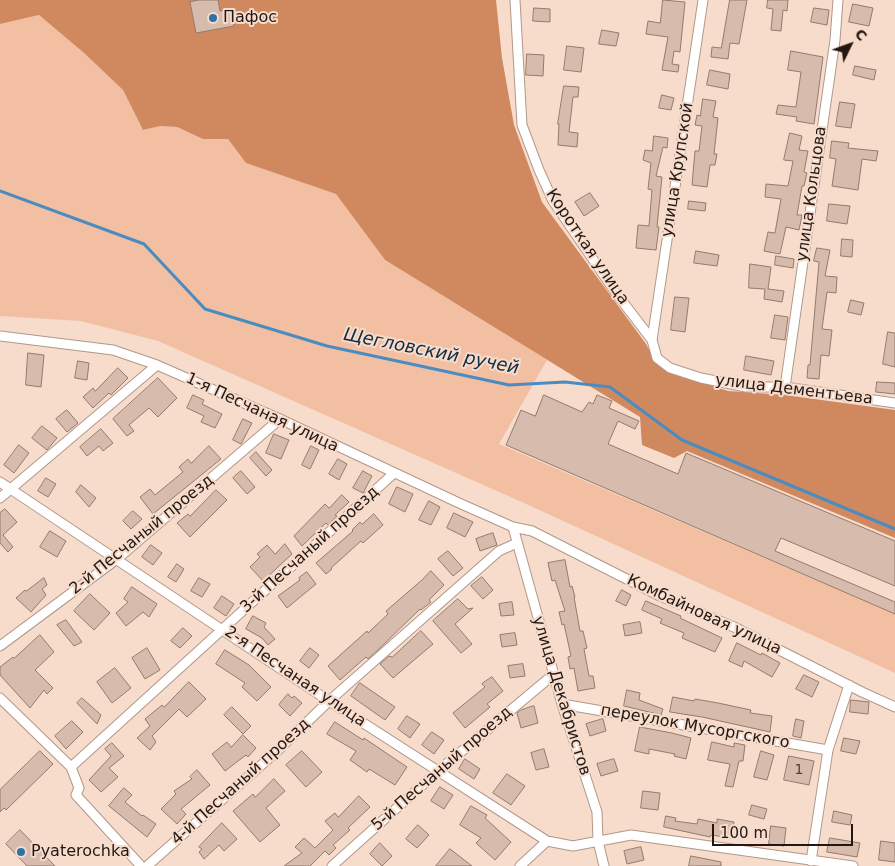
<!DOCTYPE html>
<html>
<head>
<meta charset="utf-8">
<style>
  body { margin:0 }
  #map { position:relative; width:895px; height:866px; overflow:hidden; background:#f7dbcb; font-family:"DejaVu Sans",sans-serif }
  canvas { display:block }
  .north { position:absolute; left:825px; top:20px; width:50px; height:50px; -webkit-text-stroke:4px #f7dbcb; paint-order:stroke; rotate:48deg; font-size:14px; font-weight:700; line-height:20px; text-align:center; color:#221813 }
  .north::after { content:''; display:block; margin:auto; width:18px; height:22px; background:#221813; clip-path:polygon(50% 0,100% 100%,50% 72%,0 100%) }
  .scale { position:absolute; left:712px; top:824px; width:141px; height:22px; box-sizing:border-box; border:2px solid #221813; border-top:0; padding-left:6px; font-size:15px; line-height:18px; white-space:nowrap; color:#221813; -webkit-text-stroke:4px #f7dbcb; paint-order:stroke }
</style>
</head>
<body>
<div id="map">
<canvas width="895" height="866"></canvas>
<div class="north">С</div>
<div class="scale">100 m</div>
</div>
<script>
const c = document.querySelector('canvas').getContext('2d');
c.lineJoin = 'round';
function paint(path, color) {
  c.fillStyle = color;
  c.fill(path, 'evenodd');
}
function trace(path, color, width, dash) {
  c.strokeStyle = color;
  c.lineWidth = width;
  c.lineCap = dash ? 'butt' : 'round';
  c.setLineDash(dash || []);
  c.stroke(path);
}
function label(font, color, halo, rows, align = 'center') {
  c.font = font + ' "DejaVu Sans",sans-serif';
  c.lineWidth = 4;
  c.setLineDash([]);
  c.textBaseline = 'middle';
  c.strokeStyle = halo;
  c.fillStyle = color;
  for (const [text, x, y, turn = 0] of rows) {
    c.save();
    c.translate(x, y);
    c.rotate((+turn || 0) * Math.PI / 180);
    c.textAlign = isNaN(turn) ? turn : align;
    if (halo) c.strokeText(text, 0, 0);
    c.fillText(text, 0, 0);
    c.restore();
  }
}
const green = new Path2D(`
  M39 15 84 53 123 90 143 130 160 126 177 127 203 139H228L247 163 336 194 385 260 547 360 499 444 895 614V673L524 503 158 341 81 321 0 316V24Z`);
const forest = new Path2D(`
  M0 0H496L502 58 514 125 542 202 646 344 653 357 679 375 728 391 785 395 895 410V538L687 451 674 458 642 445 640 417 385 260 336 194 246 163 228 139H203L177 127 160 126 143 130 123 90 84 53 39 15 0 24Z`);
const stream = new Path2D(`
  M0 191 144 244 205 309 327 346 509 385 565 382 610 387 682 440 895 529`);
const building = new Path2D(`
  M199 0H218L220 11 231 9 234 26 196 33 190 2Z
  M663 0 685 2 680 52 674 51 672 64 679 65 678 72 662 70 668 37 646 34 648 21 660 23Z
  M730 0H747L739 44 730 43 728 59 711 57 712 47 721 48Z
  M768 0H788L787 11 783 10 781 31 771 30 773 9 767 8Z
  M853 4 873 8 869 26 849 22Z
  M534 8 550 9V22L533 21Z
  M814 8 829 10 827 25 811 22Z
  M602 30 619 33 616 46 599 44Z
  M567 46 584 48 581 72 564 70Z
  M791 51 823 57 814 124 796 121 797 117 776 114 778 105 796 107 801 72 788 70Z
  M527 54 544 55 543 76 526 75Z
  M855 66 876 70 874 80 853 75Z
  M710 70 730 74 728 89 707 85Z
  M564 86 579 87 578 97H573L569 132 578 133 577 147 558 145 559 124H558Z
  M662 95 674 98 671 110 659 108Z
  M703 99 716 101 713 117 718 118 714 154H717L715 165H710L707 187 692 185 695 151H699L702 126 695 125 697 115 700 116Z
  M840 102 855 104 851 128 836 126Z
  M790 133 802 136 799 150 808 151 804 172 807 173 804 186H802L797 215H802L799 230 786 227 780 254 764 251 768 232 775 233 781 199 765 197 766 184 788 186 793 161 784 160Z
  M654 136 668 138 667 148 663 147 656 176 662 177 657 227H659L656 250 636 248 638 225 649 226 652 190 648 189 651 163 643 160 645 150 652 151Z
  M832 141 849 143 848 148 878 151 876 161 862 159 858 190 832 186 836 159 830 158Z
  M590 193 599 206 584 216 575 202Z
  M689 201 706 203 705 211 688 209Z
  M829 204 850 206 847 224 827 221Z
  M842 239 853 240 852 257 841 256Z
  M817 248 830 250 825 276 837 277 836 293 827 292 822 329 832 330 829 356 821 355 819 379 807 378 808 365H810L819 262 814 261Z
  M696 251 719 255 717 266 694 263Z
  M776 256 794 259 793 268 775 265Z
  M750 264 771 267 768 289 784 291 782 302 764 299 765 289 749 288Z
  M675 297 689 298 685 332 671 330Z
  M851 300 864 303 861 315 848 312Z
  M775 315 788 317 785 340 771 338Z
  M888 332 895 333V367L883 364Z
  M28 353 44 355 41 387 26 385Z
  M746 356 774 361 771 375 744 370Z
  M78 361 89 363 87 380 75 378Z
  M118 368 128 378 111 395 109 393 93 408 83 397 93 388 95 391Z
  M158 378 177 398 158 417 149 408 129 425 134 431 127 436 113 419Z
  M877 382 895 383V394L876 392Z
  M193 395 204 400 202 404 222 414 215 428 201 422 204 416 187 408Z
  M544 395 582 412 589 402 593 404 597 395 612 401 609 408 639 421 635 429 618 421 608 444 678 474 686 453 895 541V586L781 538 775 551 895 602V614L506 445 521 410 535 416Z
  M67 410 78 423 67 432 56 419Z
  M243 419 252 423 241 444 233 440Z
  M42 426 57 438 47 450 32 438Z
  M101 429 113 443 103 451 99 446 87 456 80 447Z
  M274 434 289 440 281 459 266 453Z
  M19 445 29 453 14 473 4 465Z
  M209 446 221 459 153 514 140 497 150 489 155 495 183 472 179 467 188 459 191 463Z
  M311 446 319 450 310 469 302 465Z
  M256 452 272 470 266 476 250 458Z
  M338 459 347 464 339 480 329 474Z
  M241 471 255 487 247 494 233 478Z
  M363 471 372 476 363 493 353 488Z
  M46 478 56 484 48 497 38 491Z
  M81 485 96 498 89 507 76 492Z
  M397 487 413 494 405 512 389 504Z
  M216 490 227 500 190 537 177 523 188 514 190 516Z
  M342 495 349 502 335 515 337 516 328 525 326 523 302 546 294 536 325 504 329 508Z
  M429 501 440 507 431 525 419 520Z
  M5 509 17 522 3 535 13 547 8 552 0 543V513Z
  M133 511 142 519 131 529 123 521Z
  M454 513 473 522 465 537 447 528Z
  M374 514 383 525 363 543 361 541 331 568 332 569 326 574 316 563 353 531 352 530 360 522 362 524Z
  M50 531 66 541 57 557 40 547Z
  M493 533 497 545 480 551 476 539Z
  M285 544 292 554 263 581 250 567 260 557 257 554 267 545 275 554Z
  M151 545 162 553 153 565 142 557Z
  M448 551 463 568 453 576 438 559Z
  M565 560 570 587 572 586 575 597H574L580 631H583L587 648 584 649 589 676H593L595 688 578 691 574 668 570 669 568 657 571 656 564 624 562 625 559 612 565 611 555 580 552 581 548 563Z
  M177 564 184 569 176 582 168 577Z
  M431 571 444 585 429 600 431 602 421 610 420 609 381 647 368 659 366 657 340 680 328 666 367 631 368 633 388 614 386 611 422 580Z
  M307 572 316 584 287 608 278 596 300 580 299 578Z
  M482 577 493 590 483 599 471 586Z
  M44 578 47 585 42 589 46 595 31 612 16 598 25 590 26 591Z
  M199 578 210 584 202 597 191 591Z
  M132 587 157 604 149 617 143 612 126 626 116 613 128 602 124 599Z
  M622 590 631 595 626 606 616 601Z
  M90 594 110 613 94 630 74 611Z
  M222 596 234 604 226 616 214 608Z
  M458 599 468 609 473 608 455 624 472 644 461 653 433 621Z
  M646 601 681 616 680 618 722 638 715 652 682 638 684 633 660 623 662 619 642 610Z
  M512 602 514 615 501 616 499 604Z
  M253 616 266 623 264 627 275 639 268 645 262 638 246 629Z
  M66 620 82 642 74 646 57 625Z
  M640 622 642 633 625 636 623 625Z
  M183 628 192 636 180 648 171 641Z
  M421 631 433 644 393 678 380 664 389 656 392 657Z
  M515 633 517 645 502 647 500 635Z
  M40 635 54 652 35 670 53 688 47 694 44 690 30 708 0 675V667L13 657 14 658Z
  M737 643 761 655 762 653 780 663 772 677 744 661 742 667 729 661Z
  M147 648 160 670 145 679 132 658Z
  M310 648 319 655 309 668 300 661Z
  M225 650 249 665 271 687 257 701 242 687 245 683 216 664Z
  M523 664 525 676 510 678 508 666Z
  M115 668 131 688 112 703 97 682Z
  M804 675 819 682 812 697 796 689Z
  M492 677 503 691 487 704 490 707 465 728 453 713 485 687 482 684Z
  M189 682 206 699 187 717 179 709 152 736 156 742 150 750 137 738 150 726 145 719 162 705 164 707Z
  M360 683 395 707 385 720 351 696Z
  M627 690 640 693 639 700 663 709 661 715 624 706Z
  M288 694 292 698 294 696 302 703 290 716 279 705Z
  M673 697 694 701 695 699 718 703 751 710 750 713 772 716 770 732 702 717 670 712Z
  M82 698 101 715 97 724 77 703Z
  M851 700 869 702 868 714 850 712Z
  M534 706 538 723 521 728 517 713 521 710Z
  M232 707 251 726 243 734 224 715Z
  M407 716 420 724 410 738 398 729Z
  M603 719 606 731 590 736 586 724Z
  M796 719 804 721 801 738 793 736Z
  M72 721 83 732 66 749 55 736Z
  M335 722 363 740 364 738 407 767 395 785 369 769 367 772 350 760 356 751 327 734Z
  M640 727 672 733 691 738 686 759 674 756 675 754 649 749V754L635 751Z
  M432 732 444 740 434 754 422 745Z
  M243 735 256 748 248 757 246 755 225 771 212 754 227 742 231 747Z
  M844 738 860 741 856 754 841 751Z
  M712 742 734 747V743L745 745 743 761H739L733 787 725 786 730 764 708 760Z
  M112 743 124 756 109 768 118 777 101 792 89 780 111 756 105 749Z
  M544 749 549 767 536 770 531 753Z
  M40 751 53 764 6 810 4 808 0 812V790Z
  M302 751 322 772 306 787 286 765Z
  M761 751 774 755 767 780 754 777Z
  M789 756 814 761 809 785 784 780Z
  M465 759 480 769 474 779 459 769Z
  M614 759 618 771 601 776 597 764Z
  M197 770 210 785 181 809 186 814 177 824 161 809 176 794 174 791 192 779 190 777Z
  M507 774 525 786 511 805 493 793Z
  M274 779 285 791 266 808 280 825 260 842 233 811 253 794 255 797Z
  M440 787 453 795 444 809 431 801Z
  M124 788 132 795 125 802 142 816 143 815 156 824 147 837 109 806Z
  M643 791 660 793 658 810 641 808Z
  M359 796 370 807 348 828 350 830 333 845 336 848 329 855 325 851 310 866H284L302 853 295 847 304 838 315 848 333 830 325 821 335 813 338 817Z
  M752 805 767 809 764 819 749 815Z
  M471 806 487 815 485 818 511 842 495 860 476 843 481 838 460 825Z
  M834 811 852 815 850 825 832 822Z
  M666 816 676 818 675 821 697 824 698 819 717 823V819L734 822 732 838 711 835 710 837 664 827Z
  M222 823 237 839 224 851 219 845 204 859 199 852 202 849 199 847Z
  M418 825 429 835 417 848 406 839Z
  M771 826 786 828 784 846 769 844Z
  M20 830 55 866H27L6 844Z
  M830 838 860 843 857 857 827 852Z
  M881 841 895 843V862L879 860Z
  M380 843 392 856 382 866 370 854Z
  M641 847 644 860 627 864 624 851Z
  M450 849 472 866H436Z
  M691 856 721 862V866H689Z`);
const minor = new Path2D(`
  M515 0 522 125 539 170 553 201 616 293 652 340 657 358 670 368 701 378 746 387H785L895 403
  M0 336 113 350 157 365 280 419 459 503 513 527 532 531 660 596 734 627 862 692 895 707
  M652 340 703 0
  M785 387 835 40 838 0
  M0 482 329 701 547 841 573 846 631 835 853 866
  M0 498 157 365
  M513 527 562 704 597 812 598 841 604 866
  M0 646 117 559 280 419
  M0 698 71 767 79 788 76 795 141 866
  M562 704 828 750
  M71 767 393 474
  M811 861 828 750 849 685
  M147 866 275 753 329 701 499 551 517 543
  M332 866 437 772 554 674
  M520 866 547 841`);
const markers = [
  [213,18,5,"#2d72a7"],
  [21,852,5,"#2d72a7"]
];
const numberNames = [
  ["1",799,770]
];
const poiNames = [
  ["Пафос",223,18],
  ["Pyaterochka",31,852]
];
const streetNames = [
  ["улица Крупской",678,170,-81],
  ["улица Кольцова",812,194,-82],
  ["Короткая улица",587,247,56],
  ["улица Дементьева",794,390,7],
  ["1-я Песчаная улица",262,413,25],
  ["2-й Песчаный проезд",142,535,-39],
  ["3-й Песчаный проезд",310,550,-42],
  ["Комбайновая улица",704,615,25],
  ["2-я Песчаная улица",295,677,34],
  ["улица Декабристов",561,696,73],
  ["переулок Мусоргского",695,727,10],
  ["5-й Песчаный проезд",442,769,-41],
  ["4-й Песчаный проезд",241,782,-42]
];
const waterNames = [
  ["Щегловский ручей",431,352,11]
];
paint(green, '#f3bfa2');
paint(forest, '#d0895f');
trace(stream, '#4a8bc0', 3);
paint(building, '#d7bbac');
trace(building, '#947b6d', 1);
trace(minor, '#b29789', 11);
trace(minor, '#fff', 9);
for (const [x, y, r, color] of markers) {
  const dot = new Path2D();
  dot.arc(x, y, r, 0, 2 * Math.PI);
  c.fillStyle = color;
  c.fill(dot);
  trace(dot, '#f7dbcb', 2);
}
label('14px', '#4f4139', null, numberNames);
label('16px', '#221813', '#f7dbcb', poiNames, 'left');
label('16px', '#221813', '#f7dbcb', streetNames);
label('italic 18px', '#102d43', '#f7dbcb', waterNames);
</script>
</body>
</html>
